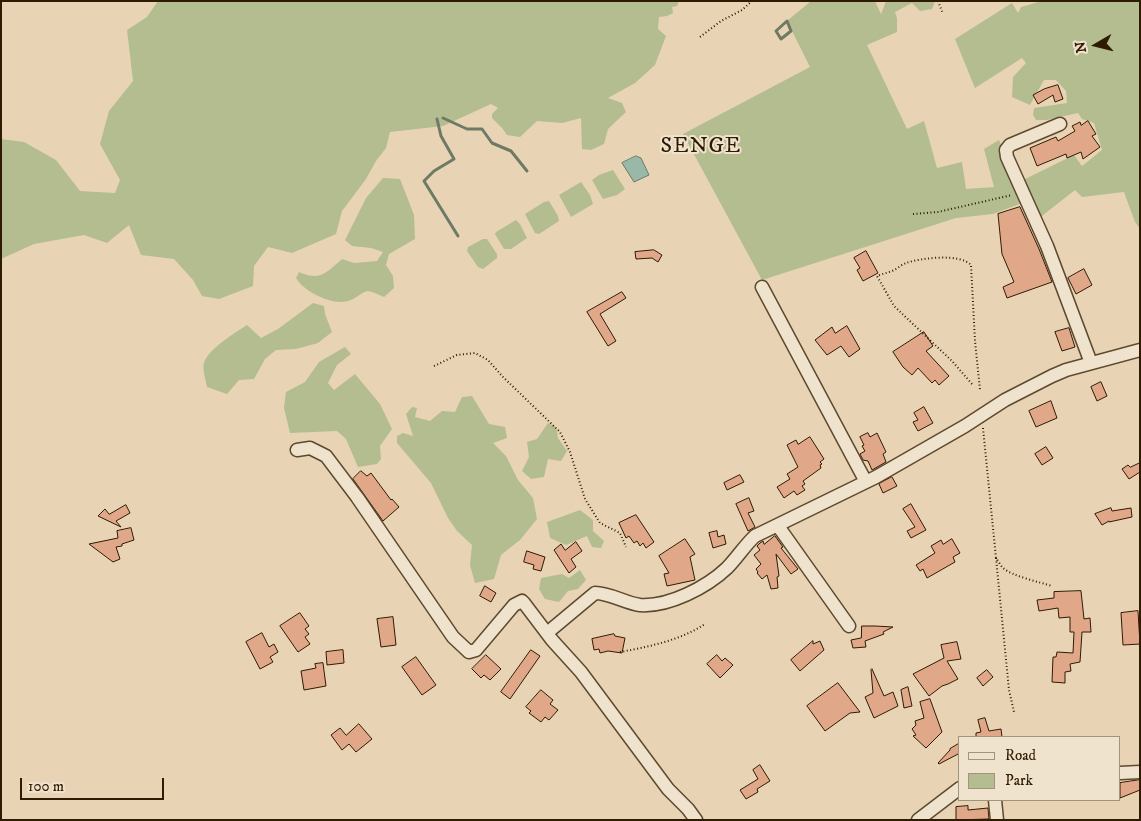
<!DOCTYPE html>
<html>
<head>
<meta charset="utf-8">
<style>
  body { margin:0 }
  #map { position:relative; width:1141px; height:821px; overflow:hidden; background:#e8d4b4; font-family:"IM FELL DW Pica",serif }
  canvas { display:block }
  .frame { position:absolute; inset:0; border:2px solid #2f1b01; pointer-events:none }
  .legend { position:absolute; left:958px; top:736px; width:162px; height:65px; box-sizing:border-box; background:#f0e3ce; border:1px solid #a3937c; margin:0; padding:6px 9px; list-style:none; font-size:15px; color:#2f1b01 }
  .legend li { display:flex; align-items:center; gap:10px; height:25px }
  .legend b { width:25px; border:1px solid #a3937c }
  .north { position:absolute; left:1071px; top:20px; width:50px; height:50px; -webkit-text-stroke:4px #f0e3ce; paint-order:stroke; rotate:262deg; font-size:14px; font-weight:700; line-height:20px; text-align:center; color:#2f1b01 }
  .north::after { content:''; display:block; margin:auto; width:18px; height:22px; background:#2f1b01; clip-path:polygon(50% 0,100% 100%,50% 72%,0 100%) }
  .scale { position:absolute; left:20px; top:778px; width:144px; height:22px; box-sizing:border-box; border:2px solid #2f1b01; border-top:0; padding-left:6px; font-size:15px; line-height:18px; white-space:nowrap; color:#2f1b01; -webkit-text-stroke:4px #f0e3ce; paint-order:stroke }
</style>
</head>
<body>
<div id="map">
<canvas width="1141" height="821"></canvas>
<div class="frame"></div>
<ul class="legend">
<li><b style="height:6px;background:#f0e3ce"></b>Road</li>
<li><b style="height:14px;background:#b3bd8f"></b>Park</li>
</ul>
<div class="north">N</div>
<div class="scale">100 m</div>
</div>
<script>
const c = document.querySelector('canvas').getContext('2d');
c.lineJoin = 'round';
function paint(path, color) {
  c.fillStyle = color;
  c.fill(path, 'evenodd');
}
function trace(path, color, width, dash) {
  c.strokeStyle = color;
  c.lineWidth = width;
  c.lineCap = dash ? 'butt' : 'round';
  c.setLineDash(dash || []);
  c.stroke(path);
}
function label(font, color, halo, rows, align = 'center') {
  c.font = font + ' "IM FELL DW Pica",serif';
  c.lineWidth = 4;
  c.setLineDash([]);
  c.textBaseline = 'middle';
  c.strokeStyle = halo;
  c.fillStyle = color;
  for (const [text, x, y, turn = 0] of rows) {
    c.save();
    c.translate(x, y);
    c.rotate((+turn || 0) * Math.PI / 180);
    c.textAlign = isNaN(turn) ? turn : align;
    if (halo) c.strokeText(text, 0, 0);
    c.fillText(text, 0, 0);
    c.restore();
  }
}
const green = new Path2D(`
  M158 1H679L677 6 672 7 673 13 667 16 659 17 658 29 666 36 655 65 635 83 608 98 622 103 626 112 608 129 604 144 591 150 582 149 581 118 562 123 537 121 520 137 507 135 502 128 492 118V114L498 108 491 104 443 126 390 132 386 148 376 161 366 179 342 211 336 234 292 253 268 247 254 266 253 286 219 299 202 296 193 280 174 259 141 255 129 225 107 243 84 235 34 244 1 259V139L24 142 56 160 80 191 115 193 120 180 100 144 109 111 133 81 127 30 147 17Z
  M811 1H875L881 14 886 1H935L932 9 920 11 912 3 895 12 897 18V32L867 45 907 129 924 121 937 168 962 162 966 189 994 187 984 149 999 140 1025 202 993 214 956 218 762 280 683 134 810 67 787 21Z
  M1042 1H1140V229L1135 222 1124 192 1082 197 1075 190 1038 219 1021 181 1074 155 1082 166 1102 150 1094 123 1082 119 1078 113 1047 120H1036L1033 115 1034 108 1067 103 1066 91 1056 80H1044L1030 105 1012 97 1013 77 1026 63 1022 58 975 88 955 39 1012 3 1018 13 1021 7Z
  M613 170 625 189 617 195 603 199 592 180 599 175Z
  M383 178 400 179 414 215 415 239 389 254 386 265 393 276 394 288 384 297C360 285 367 294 348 301 332 306 303 291 296 278L299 272C320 282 327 272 342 259L354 263 377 261 383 252 371 248 352 246 345 240 366 198Z
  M581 182 590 195 593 204 571 217 559 195Z
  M549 201 558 216 559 221 539 234 535 233 525 214 544 202Z
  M516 220 520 224 527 238 511 249H504L495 234 496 232Z
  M483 239H487L497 254V258L483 269 478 267 467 251 468 247Z
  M313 303 324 306 325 314 332 332 318 343 296 349 276 350 265 359 254 379 239 380 227 394 207 387C206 381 202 369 204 363 208 349 235 333 247 325L261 338 278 329Z
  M345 347 351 354 337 365 328 383 334 390 355 374 380 404 392 429 380 446 381 459 377 464 358 467 346 439 337 431 290 433 284 408 286 392 305 382 319 362Z
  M472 396 489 424 505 427 507 438 493 443 506 456 518 480 533 498 537 519 520 540 501 555 494 579 475 583 470 565 472 545 457 531 448 518 431 483 397 443V436L403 433 413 436 406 414 412 407 417 408 415 417 430 421 442 411 455 412 462 397Z
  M548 423 556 427 558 438 567 451 561 461 548 459 544 477 531 479 522 471 529 457 527 442 537 439Z
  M580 510 593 520V531L604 541 601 548 592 547 587 536 566 545 550 538 547 522Z
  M580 570 586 580 578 589 568 591 559 602 545 599 539 589 541 578 562 574 569 578Z`);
const water = new Path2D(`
  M636 156 641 158 649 175 634 182 622 163Z`);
const stream = new Path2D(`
  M787 21 791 31 781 39 776 31Z
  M443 118 467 129H482L492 143 511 151 527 171
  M437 119 441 136 454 159 434 171 424 181 458 236`);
const building = new Path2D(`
  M1058 85 1063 99 1055 102 1053 95 1038 104 1033 95 1044 89Z
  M1088 121 1096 134 1092 136 1100 147 1083 159 1081 152 1067 158 1066 154 1037 166 1030 148 1056 137 1058 141 1075 131 1072 126 1080 122 1081 125Z
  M1020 207 1039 249 1052 282 1007 298 1003 287 1014 282 1002 254 998 214Z
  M654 250 662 255 658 262 652 258 636 259 635 252Z
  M866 251 878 273 863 281 857 270 860 268 854 258Z
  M1084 269 1092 285 1076 294 1068 278Z
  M622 292 626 298 600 314 616 341 608 346 587 312Z
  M847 326 860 349 849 357 841 346 827 355 815 340 832 327 835 333Z
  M1069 328 1075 347 1062 351 1055 332Z
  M924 332 933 346 926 351 949 376 939 385 935 380 932 383 918 368 912 375 903 367 893 352Z
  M1101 382 1107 396 1097 401 1091 387Z
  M1051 401 1057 418 1036 427 1029 411Z
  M924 407 933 423 918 431 913 422 918 420 914 413Z
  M868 433 870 437 877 433 886 452 883 454 886 462 872 470 868 461 863 460 860 454 865 451 862 446 864 445 860 437Z
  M810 437 824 459 820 462 822 464 820 465 821 468 803 481 805 484 802 486 805 490 797 495 794 491 784 498 777 487 790 479 787 474 798 467 787 445 796 440 798 444Z
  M1046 447 1053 458 1042 465 1035 454Z
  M1140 463V472L1129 479 1122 469 1128 465 1130 467Z
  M361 471 367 476 371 473 391 500 392 499 399 507 383 521 353 479Z
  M740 475 744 482 727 490 724 483Z
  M892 477 897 486 883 493 879 484Z
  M749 498 754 511 748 513 755 527 748 531 736 504Z
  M911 504 926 530 911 538 907 531 915 527 903 509Z
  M126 505 130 513 116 521 121 527 98 516 105 509 109 514Z
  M1111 508 1112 511 1131 508 1132 517 1109 522V521L1102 525 1095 514Z
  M636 515 654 542 646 548 643 543 640 546 637 541 634 543 629 536 626 538 619 523Z
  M131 528 134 540 122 544V546L116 547 120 559 113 562 89 544 118 538 117 531Z
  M717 531 718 537 724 535 726 544 713 548 709 533Z
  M775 536 783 547 781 548 798 569 791 574 776 554 779 576 777 577 778 588 771 589 767 575 762 579 757 573 758 572 756 569 761 564 754 555 760 550 757 546 760 543 763 541 764 544Z
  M685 539 695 554 690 557 695 580 667 586 664 574 669 573 659 556Z
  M952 539 960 553 953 557 955 562 927 578 923 569 920 571 916 565 935 553 931 546 941 540 943 544Z
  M576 542 582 551 571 559 576 567 569 573 554 550 561 544 565 550Z
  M527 551 545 557 541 571 533 569 534 565 524 562Z
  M485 586 496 593 491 602 480 596Z
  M1081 591 1084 619 1090 618 1091 632H1082L1080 662 1070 664 1071 671 1065 672V683L1052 682 1053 657H1056L1057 652 1073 653 1074 632H1070V617L1059 618 1058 608 1039 611 1037 600 1054 598V592Z
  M1138 611 1140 644 1123 645 1121 613Z
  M300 613 309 626 305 629 309 634 305 637 310 644 298 652 280 626Z
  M393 617 396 645 381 647 377 619Z
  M862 626H875L893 627 883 632 884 634 865 641 866 647 853 648 851 640 861 638Z
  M262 633 269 647 274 644 278 652 270 657 273 662 260 669 246 642Z
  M614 634 615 636 625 638 622 653 608 651 600 653 599 649 594 650 592 639Z
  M813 641V644L820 641 824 650 800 671 791 660Z
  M957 642 961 659 947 661 958 679 948 684 942 686 929 696 913 674 944 658 941 645Z
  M343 650 344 663 327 665 326 652Z
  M531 650 540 656 510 699 501 692Z
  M486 655 501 669 490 680 484 675 481 678 472 669Z
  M717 655 722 661 725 658 733 665 720 678 707 664Z
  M416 657 436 685 422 695 402 667Z
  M323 663 326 686 304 690 301 671 316 668 315 664Z
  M872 669 884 696 893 692 898 706 874 718 865 697 873 693 871 670Z
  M987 670 993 677 983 686 977 678Z
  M838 683 860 712 850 713 825 731 807 706Z
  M908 687 912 706 904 708 901 690Z
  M541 690 553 700 550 704 558 710 549 720 545 717 541 722 529 713 531 711 526 707Z
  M930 699 942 732 926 748 913 736 916 735 912 729 916 725 915 721 924 718 920 702Z
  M985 718 989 731 1001 729 1002 737H976V733L981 732 978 720Z
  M359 724 372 739 356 752 349 744 342 750 331 735 340 728 346 735Z
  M960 743V753L939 764 938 763 950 750V749Z
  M760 765 770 781 757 789 758 792 746 799 740 790 758 779 753 770Z
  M1140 780V790L1120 798V783Z
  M968 806V810L988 808 989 819 956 820V807Z`);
const path = new Path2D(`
  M938 1 943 14
  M700 37 721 21 742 10 752 1
  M913 214 938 212 1012 195
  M434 366 457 355 475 353 488 360 502 376 560 432 570 452 585 499 600 523 620 533 626 547
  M972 384 952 361 894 306 877 276C882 274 887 273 892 271 897 269 901 265 906 263 921 258 960 253 971 265L975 341 980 390
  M983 428 996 558C998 561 1001 566 1003 568 1012 576 1039 582 1052 586
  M996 558 1009 690 1014 712
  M620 652C648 647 681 640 705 624`);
const minor = new Path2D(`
  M1060 124 1010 145 1006 150 1007 157 1047 246 1091 363
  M762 287 866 482
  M297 450 310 448 326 456 357 497 453 637 469 652 476 650 514 605 522 601 524 603 552 640 581 672 668 789 688 809 696 820
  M778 526 849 626
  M547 633 595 593C610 593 625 603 640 605 669 607 707 587 727 568 737 558 745 545 755 536L876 477 965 426 1005 400 1052 376 1066 370 1140 350
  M1120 773 1140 772
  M995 800 997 820
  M918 820 960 788`);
const quarterNames = [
  ["SENGE",701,147]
];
paint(green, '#b3bd8f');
paint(water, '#98b9a8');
trace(water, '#6e7a65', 1);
trace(stream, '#6e7a65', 3);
paint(building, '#e1a789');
trace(building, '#2f1b01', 1);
trace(minor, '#5d492e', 15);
trace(path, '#2f1b01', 2, [1, 2.5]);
trace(minor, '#f0e3ce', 12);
c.letterSpacing = '1px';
label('22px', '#2f1b01', '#f0e3ce', quarterNames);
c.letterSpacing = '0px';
</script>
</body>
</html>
